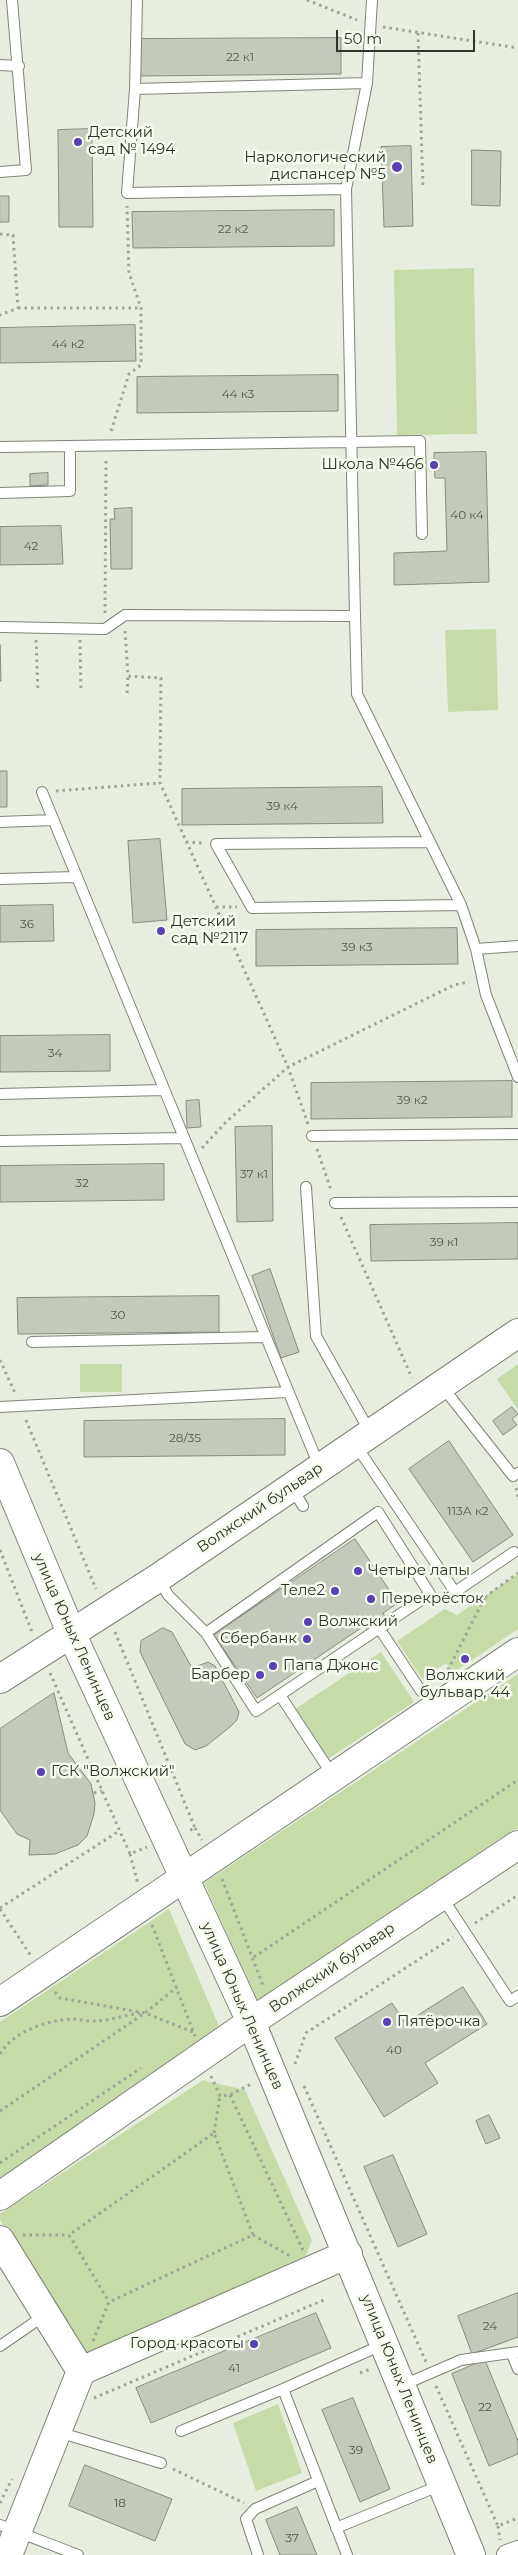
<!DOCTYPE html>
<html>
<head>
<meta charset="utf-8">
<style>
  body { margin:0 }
  #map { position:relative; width:518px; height:2555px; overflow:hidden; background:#e8eedf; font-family:Montserrat,sans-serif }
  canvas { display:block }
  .scale { position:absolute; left:336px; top:30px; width:139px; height:22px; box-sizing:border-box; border:2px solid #30322c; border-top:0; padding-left:6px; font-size:15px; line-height:18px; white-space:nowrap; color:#30322c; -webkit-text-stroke:4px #f5fced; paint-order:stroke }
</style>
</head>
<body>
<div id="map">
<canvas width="518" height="2555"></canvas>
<div class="scale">50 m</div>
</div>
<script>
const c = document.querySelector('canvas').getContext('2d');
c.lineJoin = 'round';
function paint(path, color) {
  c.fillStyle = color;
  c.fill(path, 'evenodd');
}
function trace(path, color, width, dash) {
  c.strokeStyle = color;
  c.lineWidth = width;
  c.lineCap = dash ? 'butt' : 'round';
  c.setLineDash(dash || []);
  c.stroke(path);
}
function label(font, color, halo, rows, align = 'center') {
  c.font = font + ' Montserrat,sans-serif';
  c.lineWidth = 5;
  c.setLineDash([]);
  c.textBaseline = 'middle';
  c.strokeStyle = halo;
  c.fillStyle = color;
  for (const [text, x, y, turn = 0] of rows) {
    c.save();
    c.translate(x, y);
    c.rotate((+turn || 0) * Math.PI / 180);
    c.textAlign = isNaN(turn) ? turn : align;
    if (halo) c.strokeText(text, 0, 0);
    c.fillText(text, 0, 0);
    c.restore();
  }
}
const green = new Path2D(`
  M474 268 477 434 397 435 394 270Z
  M496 629 498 710 448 712 445 630Z
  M80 1364H122V1392H80Z
  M518 1364V1410L497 1379Z
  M518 1574V1629L453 1673 446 1663 422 1679 397 1641 445 1609 457 1615Z
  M381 1652 414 1702 328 1759 295 1709Z
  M518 1674V1828L259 2004 204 1883Z
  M169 1909 221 2031 0 2178V2022Z
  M203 2080 245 2090 312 2240 306 2256 84 2355 0 2220V2214Z
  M278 2404 302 2473 256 2491 233 2423Z`);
const building = new Path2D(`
  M341 38V74L140 76V39Z
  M92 129 93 227H59L58 130Z
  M411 146 413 226 384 227 381 147Z
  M472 150 501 151 500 206 472 205Z
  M0 196H9V222H0Z
  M334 210V246L133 248 132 212Z
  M135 325 136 361 0 363V328Z
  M338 375V411L137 413V377Z
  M486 452 489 582 394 585V553L447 551 445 478H435L434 453Z
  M48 473V485L30 486V474Z
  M132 508V569H111L110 519H115L114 509Z
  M61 526 63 564 0 565V527Z
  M0 645 1 681H0Z
  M0 771H7V807H0Z
  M382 787 383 823 182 825V789Z
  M160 839 167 920 133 923 128 841Z
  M53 905 54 941 0 942V906Z
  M457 928 458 964 256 966V930Z
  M110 1035V1071L0 1072V1036Z
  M512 1081V1117L311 1119V1083Z
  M199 1100 201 1127 187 1128 186 1101Z
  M272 1126 273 1221 237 1222 235 1127Z
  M164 1164V1200L0 1202V1166Z
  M518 1223V1259L371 1261 370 1225Z
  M270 1269 299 1352 281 1358 252 1276Z
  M219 1296V1332L18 1334 17 1298Z
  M512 1407 518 1414 512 1419 517 1425 503 1435 493 1421Z
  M285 1419V1455L84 1457V1421Z
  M449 1441 513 1535 473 1562 409 1469Z
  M355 1539 398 1603 383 1613 387 1619 369 1632 364 1626 257 1698 214 1635Z
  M163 1628 172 1632 192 1668 208 1662 215 1666 239 1712 237 1720 230 1727 206 1746 195 1750 185 1744 140 1652 141 1641Z
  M54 1693 68 1753 91 1784 95 1803 94 1814 87 1836 78 1845 55 1854 29 1855 30 1840 17 1834 0 1810V1729Z
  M463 1987 487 2024 425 2063 438 2083 384 2117 335 2038 392 2003 405 2023Z
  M489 2115 500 2138 486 2144 476 2121Z
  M393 2155 427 2234 398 2247 364 2167Z
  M518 2293V2337L472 2354 458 2316Z
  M316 2313 331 2348 151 2423 136 2388Z
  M485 2360 518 2441V2454L489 2466 452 2374Z
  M353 2398 390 2489 360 2502 322 2410Z
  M85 2465 172 2499 155 2541 69 2506Z
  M297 2507 317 2555H280L266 2520Z`);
const path = new Path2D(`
  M307 0 357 20
  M383 27 518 48
  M418 33 423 188
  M0 234 13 235 18 308 0 315
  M18 308H141
  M111 431 129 374 141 365V308L129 273 127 206
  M105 613 106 459
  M125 631 128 676 161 678 160 783 288 1067 308 1124
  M36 640 38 692
  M80 640 81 692
  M127 693 128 676
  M56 791 160 783
  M186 842 202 843
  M216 907H237
  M202 1148 226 1122 288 1067 454 985 469 982
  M317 1149 331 1190
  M341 1217 412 1378
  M0 1360 15 1393
  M26 1420 96 1589
  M516 1488 518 1497
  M0 1550 32 1632
  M472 1598 485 1597 518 1573
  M115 1632 195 1828 188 1831
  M448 1670 485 1597
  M50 1673 130 1854 147 1847
  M94 1793 102 1791
  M195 1828 202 1840
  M130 1854 138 1884
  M222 1879 264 1988
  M0 1908 119 1831
  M0 1909 31 1956
  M475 1923 518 1895
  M152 1925 195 2036
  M254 1957 518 1780
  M55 1992 60 1998 145 2013 193 2032
  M0 2054C14 2031 45 2021 71 2019 78 2019 86 2021 94 2021 109 2021 125 2015 140 2013
  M295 2064 306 2033 453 1937
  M211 2076 220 2096 230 2095 253 2083
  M304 2086 426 2362
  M230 2095 303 2250
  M0 2111 145 2013 177 1987
  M214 2133 220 2096
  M0 2163 141 2068
  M23 2235H69
  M253 2235 290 2256
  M93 2341 109 2302 253 2235 214 2133 69 2235 109 2302
  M360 2373 371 2369
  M436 2386 498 2526 518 2518
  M94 2398 326 2299
  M173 2469 244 2503
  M0 2503 12 2479
  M498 2526 500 2540`);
const lane = new Path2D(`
  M0 65 19 66
  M135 89 137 0
  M0 172 26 170 12 0
  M346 189 127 193 135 89 367 83
  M0 447 420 441 422 534
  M0 493 70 491V447
  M355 616 357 694 461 905 476 949 486 995 518 1077
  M0 627 105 629 125 615 355 616 346 189 367 83 372 0
  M42 792 319 1466
  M0 822 53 820
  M429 842 216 844 252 908 461 905
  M0 879 75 877
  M476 949 518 946
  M0 1094 163 1090
  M312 1136 518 1134
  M0 1141 183 1138
  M306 1187 316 1336 370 1432
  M335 1203 518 1202
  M32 1342 265 1337
  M441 1385 513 1476 518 1473
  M0 1407 287 1392
  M355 1444 455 1592 514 1552
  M292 1488 303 1506
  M159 1579 168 1595 206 1633 256 1711 430 1594 378 1512 206 1633
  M379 1628 421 1691
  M280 1695 333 1776
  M442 1897 510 2001 518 1996
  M0 2346 45 2315
  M512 2354 518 2369
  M403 2385 461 2360 518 2352
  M181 2431 283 2389
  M58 2432 161 2463
  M0 2525 78 2555
  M336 2528 441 2485
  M258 2555 246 2519 255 2509 318 2481
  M347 2555 283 2389 384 2344`);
const street = new Path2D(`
  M507 2555 518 2551`);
const secondary = new Path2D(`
  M0 1463 72 1635 251 2022 471 2555
  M0 1679 158 1578 518 1333
  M0 2002 518 1652
  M0 2196 251 2022 518 1845
  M0 2240 81 2371
  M81 2371 348 2254
  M8 2555 81 2371`);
const markers = [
  [78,142,5,"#5a3fb7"],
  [397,167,6,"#5a3fb7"],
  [434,465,5,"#5a3fb7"],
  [161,931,5,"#5a3fb7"],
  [358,1571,5,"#5a3fb7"],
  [335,1591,5,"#5a3fb7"],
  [371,1599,5,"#5a3fb7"],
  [308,1622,5,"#5a3fb7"],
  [307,1639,5,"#5a3fb7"],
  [465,1659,5,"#5a3fb7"],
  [273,1666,5,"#5a3fb7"],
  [260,1675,5,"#5a3fb7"],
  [41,1772,5,"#5a3fb7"],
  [387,2022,5,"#5a3fb7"],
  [254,2344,5,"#5a3fb7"]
];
const numberNames = [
  ["22 к1",240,57],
  ["22 к2",233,229],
  ["44 к2",68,344],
  ["44 к3",238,394],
  ["40 к4",467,515],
  ["42",31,546],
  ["39 к4",282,806],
  ["36",27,924],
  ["39 к3",357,947],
  ["34",55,1053],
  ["39 к2",412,1100],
  ["37 к1",254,1174],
  ["32",82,1183],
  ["39 к1",444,1242],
  ["30",118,1315],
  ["28/35",185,1438],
  ["113А к2",468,1511],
  ["40",394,2050],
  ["24",490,2326],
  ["41",234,2368],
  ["22",485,2407],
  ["39",356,2450],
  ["18",120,2503],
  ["37",292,2538]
];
const poiNames = [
  ["Детский",88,133],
  ["сад № 1494",88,150],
  ["Наркологический",386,158,"right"],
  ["диспансер №5",386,175,"right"],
  ["Школа №466",424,465,"right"],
  ["Детский",171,922],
  ["сад №2117",171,939],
  ["Четыре лапы",368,1571],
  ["Теле2",325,1591,"right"],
  ["Перекрёсток",381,1599],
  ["Волжский",318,1622],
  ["Сбербанк",297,1639,"right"],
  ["Папа Джонс",283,1666],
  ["Барбер",250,1675,"right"],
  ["Волжский",465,1676,"center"],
  ["бульвар, 44",465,1693,"center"],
  ["ГСК \"Волжский\"",51,1772],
  ["Пятёрочка",397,2022],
  ["Город красоты",244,2344,"right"]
];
const streetNames = [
  ["Волжский бульвар",260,1508,-34],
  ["улица Юных Ленинцев",74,1637,66],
  ["Волжский бульвар",332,1968,-34],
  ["улица Юных Ленинцев",242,2006,66],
  ["улица Юных Ленинцев",399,2379,68]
];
paint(green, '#c7dba9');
paint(building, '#c4cabb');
trace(building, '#868c7e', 1);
trace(lane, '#7f8477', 12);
trace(street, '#7f8477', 22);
trace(secondary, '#7f8477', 30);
trace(path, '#9fa398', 3, [2.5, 4]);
trace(lane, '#fff', 10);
trace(street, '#fff', 20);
trace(secondary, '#fff', 28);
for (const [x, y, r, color] of markers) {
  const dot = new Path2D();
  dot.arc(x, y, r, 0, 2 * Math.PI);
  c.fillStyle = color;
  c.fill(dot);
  trace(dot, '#f5fced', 2);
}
label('12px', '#555850', null, numberNames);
label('15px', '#30322c', '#f5fced', poiNames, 'left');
label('15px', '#30322c', '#f5fced', streetNames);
</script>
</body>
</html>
